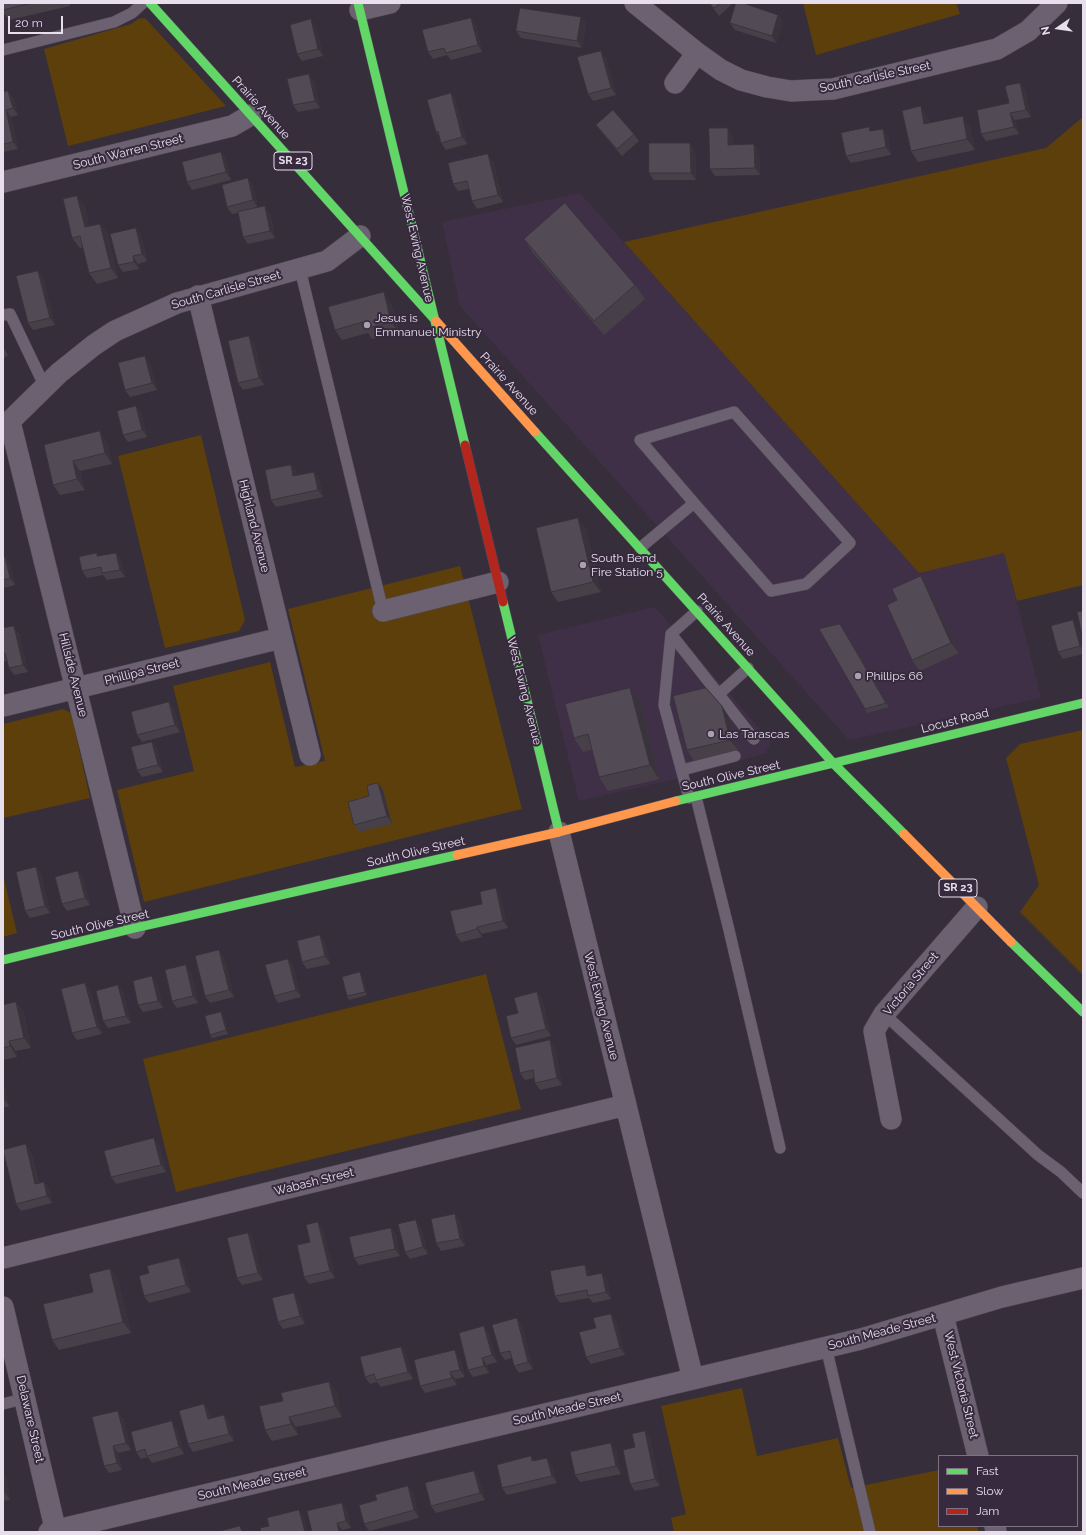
<!DOCTYPE html>
<html>
<head>
<meta charset="utf-8">
<style>
  body { margin:0 }
  #map { position:relative; width:1086px; height:1535px; overflow:hidden; background:#362e3a; font-family:Raleway,sans-serif }
  canvas { display:block }
  .frame { position:absolute; inset:0; border:4px solid #e7dfec; pointer-events:none }
  .legend { position:absolute; left:938px; top:1455px; width:140px; height:72px; box-sizing:border-box; background:#372a3e; border:1px solid #7d7284; margin:0; padding:5px 7px; list-style:none; font-size:12px; color:#e7dfec }
  .legend li { display:flex; align-items:center; gap:8px; height:20px }
  .legend b { width:20px; border:1px solid #7d7284 }
  .north { position:absolute; left:1038px; top:8px; width:40px; height:40px; -webkit-text-stroke:3px #372a3e; paint-order:stroke; rotate:257deg; font-size:11px; font-weight:700; line-height:16px; text-align:center; color:#e7dfec }
  .north::after { content:''; display:block; margin:auto; width:14px; height:18px; background:#e7dfec; clip-path:polygon(50% 0,100% 100%,50% 72%,0 100%) }
  .scale { position:absolute; left:8px; top:16px; width:55px; height:18px; box-sizing:border-box; border:2px solid #e7dfec; border-top:0; padding-left:5px; font-size:12px; line-height:14px; white-space:nowrap; color:#e7dfec; -webkit-text-stroke:3px #372a3e; paint-order:stroke }
</style>
</head>
<body>
<div id="map">
<canvas width="1086" height="1535"></canvas>
<div class="frame"></div>
<ul class="legend">
<li><b style="height:5px;background:#63d668"></b>Fast</li>
<li><b style="height:5px;background:#ff974d"></b>Slow</li>
<li><b style="height:5px;background:#b3261e"></b>Jam</li>
</ul>
<div class="north">N</div>
<div class="scale">20 m</div>
</div>
<script>
const c = document.querySelector('canvas').getContext('2d');
c.lineJoin = 'round';
function paint(path, color) {
  c.fillStyle = color;
  c.fill(path, 'evenodd');
}
function trace(path, color, width, dash) {
  c.strokeStyle = color;
  c.lineWidth = width;
  c.lineCap = dash ? 'butt' : 'round';
  c.setLineDash(dash || []);
  c.stroke(path);
}
function label(font, color, halo, rows, align = 'center') {
  c.font = font + ' Raleway,sans-serif';
  c.lineWidth = 4;
  c.setLineDash([]);
  c.textBaseline = 'middle';
  c.strokeStyle = halo;
  c.fillStyle = color;
  for (const [text, x, y, turn = 0] of rows) {
    c.save();
    c.translate(x, y);
    c.rotate((+turn || 0) * Math.PI / 180);
    c.textAlign = isNaN(turn) ? turn : align;
    if (halo) c.strokeText(text, 0, 0);
    c.fillText(text, 0, 0);
    c.restore();
  }
}
const built = new Path2D(`
  M580 193 919 573 1004 552 1041 698 849 740 460 306 442 222Z
  M655 607 771 742 766 753 676 779 579 801 538 635Z`);
const green = new Path2D(`
  M803 3H956L960 14 816 55Z
  M143 18 146 19 226 106 68 146 44 49 131 24 138 19Z
  M1083 117V585L1017 601 1004 553 919 573 624 242 1046 148Z
  M201 435 245 620 239 631 165 648 118 456Z
  M460 566 522 809 144 902 117 790 194 771 173 686 270 662 295 767 325 761 288 609Z
  M63 709 71 713 90 798 3 818V724Z
  M1083 730V975L1020 912 1039 885 1006 758 1020 744Z
  M3 875 17 933 3 937Z
  M486 974 521 1109 176 1192 143 1059Z
  M742 1388 757 1456 838 1438 851 1488 939 1470V1526H977L979 1532H674L671 1518 686 1514 661 1406Z`);
const lane = new Path2D(`
  M3 50 114 22 132 13 143 3
  M300 269 383 611
  M3 315 10 314 45 387
  M640 548 694 503 640 440 734 412 850 543 806 584 771 591 694 503
  M671 634 754 739
  M719 694 748 668
  M682 770 735 756
  M696 797 729 930 780 1148
  M689 798 664 705 671 634 697 611
  M884 1014 1038 1155 1061 1172 1083 1193
  M826 1347 870 1532
  M3 1404 26 1398`);
const street = new Path2D(`
  M635 3 697 53 721 70 741 80 767 87 791 91 833 89 997 49 1028 31 1057 3
  M360 10 390 3
  M675 83 697 53
  M3 182 232 126 251 115
  M198 296 310 755
  M10 422 135 928
  M3 428 59 373 94 345 115 331 177 303 327 261 360 236
  M383 611 498 582
  M3 706 281 638
  M559 832 693 1379
  M891 1119 874 1031 884 1014 977 907
  M3 1258 626 1105
  M3 1307 56 1532
  M943 1315 978 1456
  M995 1526 996 1532
  M49 1532 861 1339 1002 1297 1083 1278`);
const fast = new Path2D(`
  M150 3 436 321
  M358 3 465 445
  M535 432 834 764 904 834
  M503 602 559 832
  M676 801 1083 703
  M1011 942 1083 1012
  M3 960 135 928 457 855`);
const slow = new Path2D(`
  M436 321 535 432
  M904 834 1011 942
  M457 855 559 832 676 801`);
const jam = new Path2D(`
  M465 445 503 602`);
const wall = new Path2D(`
  M3 3H70V6L9 20 3 12Z
  M709 3H730L731 5 719 16Z
  M778 15 783 22 776 43 735 30 730 23Z
  M581 17 586 24 582 48 521 38 516 31Z
  M476 25 482 52 451 60 447 55 433 59 428 52Z
  M316 26 323 56 302 61 297 54Z
  M606 58 616 95 593 101 588 94Z
  M314 81 320 108 298 112 293 105Z
  M1020 83 1025 90 1031 117 1015 120 1019 134 986 141 981 134 1009 103Z
  M8 91 13 98 18 115 11 117 18 149 3 152V92Z
  M451 93 456 101 467 144 446 150 441 143 439 135 436 132Z
  M928 117 929 123 970 127 975 150 918 162 911 151Z
  M596 125 634 134 639 141 622 156 601 132Z
  M872 131 888 136 891 155 851 163 846 156Z
  M733 135V144L759 151 760 175 715 176 710 169Z
  M695 150 696 180H654L649 173Z
  M221 152 226 159 231 180 192 190 187 182Z
  M493 161 503 202 477 209 472 201 469 189 458 191 453 184Z
  M253 185 258 208 270 213 275 238 248 244 243 237 238 213 232 214 227 207Z
  M85 206 89 226 100 224 108 234 118 278 97 284 89 273 83 247 80 248 72 238Z
  M141 235 147 261 138 264 139 269 123 272 118 265Z
  M524 239 635 285 645 299 604 335 533 253Z
  M38 271 43 278 55 325 33 330 28 323Z
  M391 303 399 332 372 339 368 333 342 340 335 330Z
  M254 343 264 385 243 390 238 383Z
  M3 347 8 355 3 359Z
  M150 363 157 390 130 397 125 390Z
  M136 406 141 413 147 437 128 442 123 435Z
  M107 442 112 464 80 471 85 490 60 495 53 485 44 445Z
  M291 465 296 472 297 476 314 472 319 479 323 497 276 507 271 500Z
  M586 528 601 592 558 602 551 592Z
  M116 553 121 560 125 577 107 580 103 575 87 578 82 571 98 556Z
  M3 557H5L10 564 15 585 3 588Z
  M928 587 959 653 920 671 912 660Z
  M840 624 842 627 889 707 867 713 865 709Z
  M1078 627 1083 645V654L1063 659 1058 652Z
  M3 628 19 633 28 672 14 675 9 668 7 661 3 662Z
  M640 701 659 779 608 791 599 777 592 749 583 752 574 738Z
  M169 702 174 709 180 732 142 742 137 735Z
  M722 706 729 717 738 750 694 761 687 750Z
  M152 742 157 749 163 772 142 777 137 770Z
  M383 790 392 824 359 832 354 825 369 796Z
  M36 867 41 874 50 913 30 918 25 911Z
  M78 871 83 878 90 905 67 911 62 904Z
  M496 888 500 896 508 928 482 934V937L461 942 456 935Z
  M325 942 330 964 307 969 302 962Z
  M219 950 224 957 234 997 210 1003 205 996Z
  M288 959 293 966 301 997 278 1003 274 996Z
  M191 972 198 1003 177 1008 172 1001Z
  M360 972 362 976 367 995 349 1000 347 996Z
  M157 983 163 1008 143 1012 138 1005Z
  M90 990 102 1034 77 1040 72 1033Z
  M123 992 131 1023 108 1028 103 1021Z
  M537 992 542 999 551 1036 516 1045 511 1038 518 1013Z
  M16 1002 24 1013 31 1048 16 1051 17 1057 3 1060V1005Z
  M221 1012 223 1016 228 1034 212 1038 210 1035Z
  M550 1040 555 1047 562 1085 540 1090 535 1083 534 1078 525 1080 520 1073Z
  M3 1081 9 1106 3 1108Z
  M159 1145 166 1172 116 1184 111 1177Z
  M31 1152 39 1184 44 1182 49 1189 52 1203 21 1211 16 1204Z
  M460 1221 465 1246 441 1251 436 1243Z
  M318 1222 323 1230 335 1278 309 1284 304 1277 310 1242Z
  M421 1227 428 1254 410 1259 405 1252Z
  M391 1228 396 1235 400 1256 359 1265 354 1258Z
  M248 1233 253 1240 263 1280 242 1285 237 1278Z
  M179 1258 184 1265 191 1292 149 1303 144 1296 149 1273Z
  M110 1269 118 1280 131 1333 59 1350 52 1340 93 1292Z
  M590 1272V1275L607 1280 611 1299 593 1303 589 1298 560 1303 555 1296Z
  M299 1300 305 1324 283 1329 278 1322Z
  M611 1314 616 1321 625 1355 591 1364 586 1357 596 1328Z
  M522 1325 533 1369 519 1373 514 1366 512 1358 505 1360 500 1353Z
  M489 1333 497 1362 487 1365 489 1373 473 1377 468 1370Z
  M401 1347 406 1354 413 1379 381 1387 377 1382 370 1384 365 1377Z
  M460 1358 465 1377 455 1379 457 1385 425 1393 420 1386Z
  M329 1382 337 1393 342 1417 296 1427 298 1435 272 1441 265 1430 283 1401Z
  M204 1404 209 1411 211 1419 224 1415 229 1422 234 1441 193 1452 188 1444Z
  M123 1418 131 1450 118 1453 122 1470 109 1473 104 1466Z
  M177 1429 184 1454 152 1463 148 1457 141 1459 136 1452Z
  M645 1431 650 1438 660 1486 635 1491 630 1484 635 1447Z
  M616 1450 621 1474 580 1482 575 1475Z
  M531 1456 534 1461 552 1465 557 1483 507 1495 502 1488Z
  M474 1471 479 1478 485 1500 436 1513 431 1506Z
  M3 1473 6 1477 10 1500 3 1501Z
  M408 1486 413 1493 419 1518 369 1531 364 1524 377 1500Z
  M342 1503 347 1510 351 1528 342 1530 312 1532Z`);
const shadedWall = new Path2D(`
  M778 15 783 22 776 43 772 36Z
  M581 17 586 24 582 48 577 41Z
  M471 18 476 25 482 52 478 45Z
  M311 19 316 26 323 56 318 49Z
  M601 51 606 58 616 95 611 88Z
  M309 74 314 81 320 108 315 101Z
  M1020 83 1025 90 1031 117 1026 110Z
  M8 91 13 98 18 115 13 108Z
  M451 93 456 101 467 144 462 137Z
  M921 106 928 117 932 134 924 124Z
  M6 110 11 117 18 149 13 142Z
  M1010 113 1015 120 1019 134 1014 127Z
  M963 116 970 127 975 150 967 139Z
  M728 128 733 135V152L728 145Z
  M883 129 888 136 891 155 886 147Z
  M690 143 695 150 696 180 691 173Z
  M754 144 759 151 760 175 755 168Z
  M221 152 226 159 231 180 226 172Z
  M488 154 493 161 503 202 498 195Z
  M248 178 253 185 258 208 253 200Z
  M77 196 85 206 92 238 85 227Z
  M265 206 270 213 275 238 270 231Z
  M100 224 108 234 118 278 111 268Z
  M136 228 141 235 147 261 142 254Z
  M3 238 5 249 3 246Z
  M133 256 138 264 139 269 134 262Z
  M38 271 43 278 55 325 50 318Z
  M384 292 391 303 399 332 391 322Z
  M249 336 254 343 264 385 259 378Z
  M145 356 150 363 157 390 152 383Z
  M136 406 141 413 147 437 142 430Z
  M100 431 107 442 112 464 105 453Z
  M73 461 80 471 85 490 77 479Z
  M291 465 296 472 298 483 293 476Z
  M314 472 319 479 323 497 318 490Z
  M578 518 586 528 601 592 593 582Z
  M116 553 121 560 125 577 120 570Z
  M5 557 10 564 15 585 10 578Z
  M921 576 928 587 959 653 951 643Z
  M1073 620 1078 627 1083 645V650L1080 646Z
  M840 624 842 627 889 707 886 703Z
  M14 626 19 633 28 672 23 665Z
  M630 688 640 701 659 779 650 765Z
  M169 702 174 709 180 732 175 725Z
  M722 706 729 717 738 750 730 740Z
  M152 742 157 749 163 772 158 765Z
  M378 783 383 790 392 824 387 816Z
  M36 867 41 874 50 913 45 906Z
  M78 871 83 878 90 905 85 898Z
  M496 888 500 896 508 928 503 921Z
  M477 927 482 934V937L477 929Z
  M320 935 325 942 330 964 325 956Z
  M219 950 224 957 234 997 229 990Z
  M288 959 293 966 301 997 296 990Z
  M186 965 191 972 198 1003 193 996Z
  M360 972 362 976 367 995 365 992Z
  M152 976 157 983 163 1008 158 1001Z
  M85 983 90 990 102 1034 97 1027Z
  M118 985 123 992 131 1023 126 1016Z
  M537 992 542 999 551 1036 546 1029Z
  M16 1002 24 1013 31 1048 24 1038Z
  M221 1012 223 1016 228 1034 226 1030Z
  M550 1040 555 1047 562 1085 557 1078Z
  M9 1041 16 1051 17 1057 10 1046Z
  M3 1081 9 1106 4 1099 3 1097Z
  M154 1138 159 1145 166 1172 161 1165Z
  M26 1144 31 1152 40 1192 35 1184Z
  M44 1182 49 1189 52 1203 47 1196Z
  M455 1214 460 1221 465 1246 460 1239Z
  M416 1220 421 1227 428 1254 423 1247Z
  M318 1222 323 1230 335 1278 330 1271Z
  M391 1228 396 1235 400 1256 395 1249Z
  M248 1233 253 1240 263 1280 258 1273Z
  M179 1258 184 1265 191 1292 186 1285Z
  M585 1265 590 1272 592 1283 587 1276Z
  M110 1269 118 1280 131 1333 123 1322Z
  M602 1273 607 1280 611 1299 606 1292Z
  M294 1293 299 1300 305 1324 300 1316Z
  M611 1314 616 1321 625 1355 620 1348Z
  M517 1318 522 1325 533 1369 528 1362Z
  M484 1326 489 1333 497 1362 492 1355Z
  M401 1347 406 1354 413 1379 408 1372Z
  M455 1350 460 1358 465 1377 460 1370Z
  M482 1358 487 1365 489 1373 484 1366Z
  M450 1372 455 1379 457 1385 452 1378Z
  M329 1382 337 1393 342 1417 335 1406Z
  M204 1404 209 1411 213 1426 208 1419Z
  M118 1411 123 1418 131 1450 126 1443Z
  M224 1415 229 1422 234 1441 229 1434Z
  M289 1417 296 1427 298 1435 291 1424Z
  M172 1421 177 1429 184 1454 179 1447Z
  M645 1431 650 1438 660 1486 655 1479Z
  M611 1443 616 1450 621 1474 616 1466Z
  M113 1446 118 1453 122 1470 117 1463Z
  M547 1458 552 1465 557 1483 552 1476Z
  M474 1471 479 1478 485 1500 480 1493Z
  M3 1473 6 1477 10 1500 5 1493 3 1482Z
  M408 1486 413 1493 419 1518 414 1510Z
  M342 1503 347 1510 351 1528 346 1521Z
  M299 1510 304 1517 308 1532H305Z
  M337 1523 342 1530 343 1532H339Z
  M240 1526 244 1532H242Z`);
const building = new Path2D(`
  M3 3H31L3 10Z
  M710 3H721L714 8Z
  M736 3H743L778 15 772 36 730 23Z
  M520 8 581 17 577 41 516 31Z
  M471 18 478 45 446 53 444 48 428 52 422 30Z
  M311 19 318 49 297 54 290 25Z
  M601 51 611 88 588 94 577 57Z
  M309 74 315 101 293 105 287 79Z
  M1020 83 1026 110 1010 113 1014 127 981 134 977 110 1009 103 1005 86Z
  M8 91 13 108 6 110 13 142 3 144V92Z
  M451 93 462 137 441 143 438 131 436 132 427 100Z
  M921 106 924 124 963 116 967 139 911 151 902 111Z
  M613 110 634 134 617 149 596 125Z
  M869 127 870 131 883 129 886 147 846 156 841 133Z
  M709 128H728V145L754 144 755 168 710 169Z
  M649 143H690L691 173H649Z
  M221 152 226 172 187 182 182 162Z
  M488 154 498 195 472 201 467 181 453 184 448 163Z
  M248 178 253 200 227 207 222 185Z
  M77 196 85 227 100 224 111 268 89 273 80 236 72 238 63 199Z
  M565 203 635 285 594 321 524 239Z
  M265 206 270 231 243 237 238 212Z
  M136 228 142 254 133 256 134 262 118 265 110 234Z
  M38 271 50 318 28 323 16 276Z
  M384 292 391 322 364 329 363 322 335 330 328 307Z
  M249 336 259 378 238 383 228 341Z
  M145 356 152 383 125 390 118 363Z
  M136 406 142 430 123 435 117 411Z
  M100 431 105 453 73 461 77 479 53 485 44 445Z
  M291 465 293 476 314 472 318 490 271 500 265 470Z
  M578 518 593 582 551 592 536 528Z
  M97 553V556L116 553 120 570 102 573 101 567 82 571 79 557Z
  M3 557H5L10 578 3 580Z
  M921 576 951 643 912 660 887 605 897 600 892 589Z
  M1083 611V635H1082L1077 612Z
  M1073 620 1080 646 1058 652 1051 626Z
  M840 624 886 703 865 709 819 629Z
  M14 626 23 665 9 668 5 653 3 654V628Z
  M630 688 650 765 599 777 588 734 574 738 565 704Z
  M706 688 722 706 730 740 687 750 673 696Z
  M169 702 175 725 137 735 131 712Z
  M152 742 158 765 137 770 131 747Z
  M378 783 387 816 354 825 348 802 369 796 367 786Z
  M36 867 45 906 25 911 16 872Z
  M78 871 85 898 62 904 55 877Z
  M496 888 503 921 477 927V929L456 935 450 911 482 904 480 892Z
  M320 935 325 956 302 962 297 941Z
  M219 950 229 990 205 996 195 956Z
  M288 959 296 990 274 996 265 965Z
  M186 965 193 996 172 1001 165 970Z
  M360 972 365 992 347 996 342 977Z
  M152 976 158 1001 138 1005 133 981Z
  M85 983 97 1027 72 1033 61 989Z
  M118 985 126 1016 103 1021 96 991Z
  M537 992 546 1029 511 1038 506 1016 518 1013 514 998Z
  M16 1002 24 1038 9 1041 10 1046 3 1048V1005Z
  M221 1012 226 1030 210 1035 205 1016Z
  M550 1040 557 1078 535 1083 533 1070 520 1073 515 1048Z
  M154 1138 161 1165 111 1177 104 1151Z
  M26 1144 35 1184 44 1182 47 1196 16 1204 3 1150Z
  M455 1214 460 1239 436 1243 431 1219Z
  M416 1220 423 1247 405 1252 398 1224Z
  M318 1222 330 1271 304 1277 297 1245 310 1242 306 1225Z
  M391 1228 395 1249 354 1258 349 1237Z
  M248 1233 258 1273 237 1278 227 1238Z
  M179 1258 186 1285 144 1296 139 1276 149 1273 147 1266Z
  M585 1265 587 1276 602 1273 606 1292 588 1296 587 1290 555 1296 550 1271Z
  M110 1269 123 1322 52 1340 43 1304 93 1292 89 1274Z
  M294 1293 300 1316 278 1322 272 1298Z
  M611 1314 620 1348 586 1357 579 1332 596 1328 593 1318Z
  M517 1318 528 1362 514 1366 510 1351 500 1353 492 1325Z
  M484 1326 492 1355 482 1358 484 1366 468 1370 459 1333Z
  M401 1347 408 1372 376 1380 374 1374 365 1377 360 1357Z
  M455 1350 460 1370 450 1372 452 1378 420 1386 414 1360Z
  M329 1382 335 1406 289 1417 291 1424 265 1430 259 1406 283 1401 281 1393Z
  M204 1404 208 1419 224 1415 229 1434 188 1444 179 1411Z
  M118 1411 126 1443 113 1446 117 1463 104 1466 92 1417Z
  M172 1421 179 1447 147 1456 145 1449 136 1452 131 1432Z
  M645 1431 655 1479 630 1484 623 1450 635 1447 632 1434Z
  M611 1443 616 1466 575 1475 570 1452Z
  M531 1456 532 1461 547 1458 552 1476 502 1488 497 1465Z
  M474 1471 480 1493 431 1506 425 1483Z
  M3 1482 5 1493H3Z
  M408 1486 414 1510 364 1524 359 1505 377 1500 375 1495Z
  M342 1503 346 1521 337 1523 339 1532H312L307 1511Z
  M299 1510 305 1532H261L260 1528 269 1526 267 1518Z
  M240 1526 242 1532H217Z`);
const markers = [
  [367,325,4,"#a9a1ae"],
  [583,565,4,"#a9a1ae"],
  [858,676,4,"#a9a1ae"],
  [711,734,4,"#a9a1ae"]
];
const shields = [
  [293,161,38],
  [958,888,38]
];
const shieldNames = [
  ["SR 23",293,161],
  ["SR 23",958,888]
];
const streetNames = [
  ["South Carlisle Street",875,77,-12],
  ["Prairie Avenue",261,108,48],
  ["South Warren Street",128,152,-14],
  ["West Ewing Avenue",417,248,77],
  ["South Carlisle Street",226,290,-16],
  ["Prairie Avenue",509,384,48],
  ["Highland Avenue",254,526,76],
  ["Prairie Avenue",726,625,48],
  ["Phillipa Street",142,672,-14],
  ["Hillside Avenue",73,675,76],
  ["West Ewing Avenue",524,691,76],
  ["Locust Road",955,721,-14],
  ["South Olive Street",731,776,-13],
  ["South Olive Street",416,852,-13],
  ["South Olive Street",100,925,-13],
  ["Victoria Street",911,984,-50],
  ["West Ewing Avenue",601,1006,76],
  ["Wabash Street",314,1182,-14],
  ["South Meade Street",882,1332,-15],
  ["West Victoria Street",961,1385,76],
  ["South Meade Street",567,1409,-13],
  ["Delaware Street",30,1419,77],
  ["South Meade Street",252,1484,-13]
];
const poiNames = [
  ["Jesus is",375,318],
  ["Emmanuel Ministry",375,332],
  ["South Bend",591,558],
  ["Fire Station 5",591,572],
  ["Phillips 66",866,676],
  ["Las Tarascas",719,734]
];
paint(built, '#403047');
paint(green, '#5d3f0b');
trace(lane, '#514b56', 12);
trace(street, '#514b56', 22);
trace(fast, '#514b56', 10);
trace(slow, '#514b56', 10);
trace(jam, '#514b56', 10);
trace(lane, '#6c6171', 11);
trace(street, '#6c6171', 21);
trace(fast, '#63d668', 9);
trace(slow, '#ff974d', 9);
trace(jam, '#b3261e', 9);
paint(wall, '#474049');
paint(shadedWall, '#39343c');
paint(building, '#524b55');
trace(building, '#39343c', 1);
for (const [x, y, r, color] of markers) {
  const dot = new Path2D();
  dot.arc(x, y, r, 0, 2 * Math.PI);
  c.fillStyle = color;
  c.fill(dot);
  trace(dot, '#372a3e', 1.5);
}
for (const [x, y, w] of shields) {
  const box = new Path2D();
  box.roundRect(x - w / 2, y - 9, w, 18, 3);
  c.fillStyle = '#372a3e';
  c.fill(box);
  trace(box, '#e7dfec', 1);
}
label('bold 11px', '#e7dfec', null, shieldNames);
label('12px', '#e7dfec', '#372a3e', streetNames);
label('12px', '#e7dfec', '#372a3e', poiNames, 'left');
</script>
</body>
</html>
